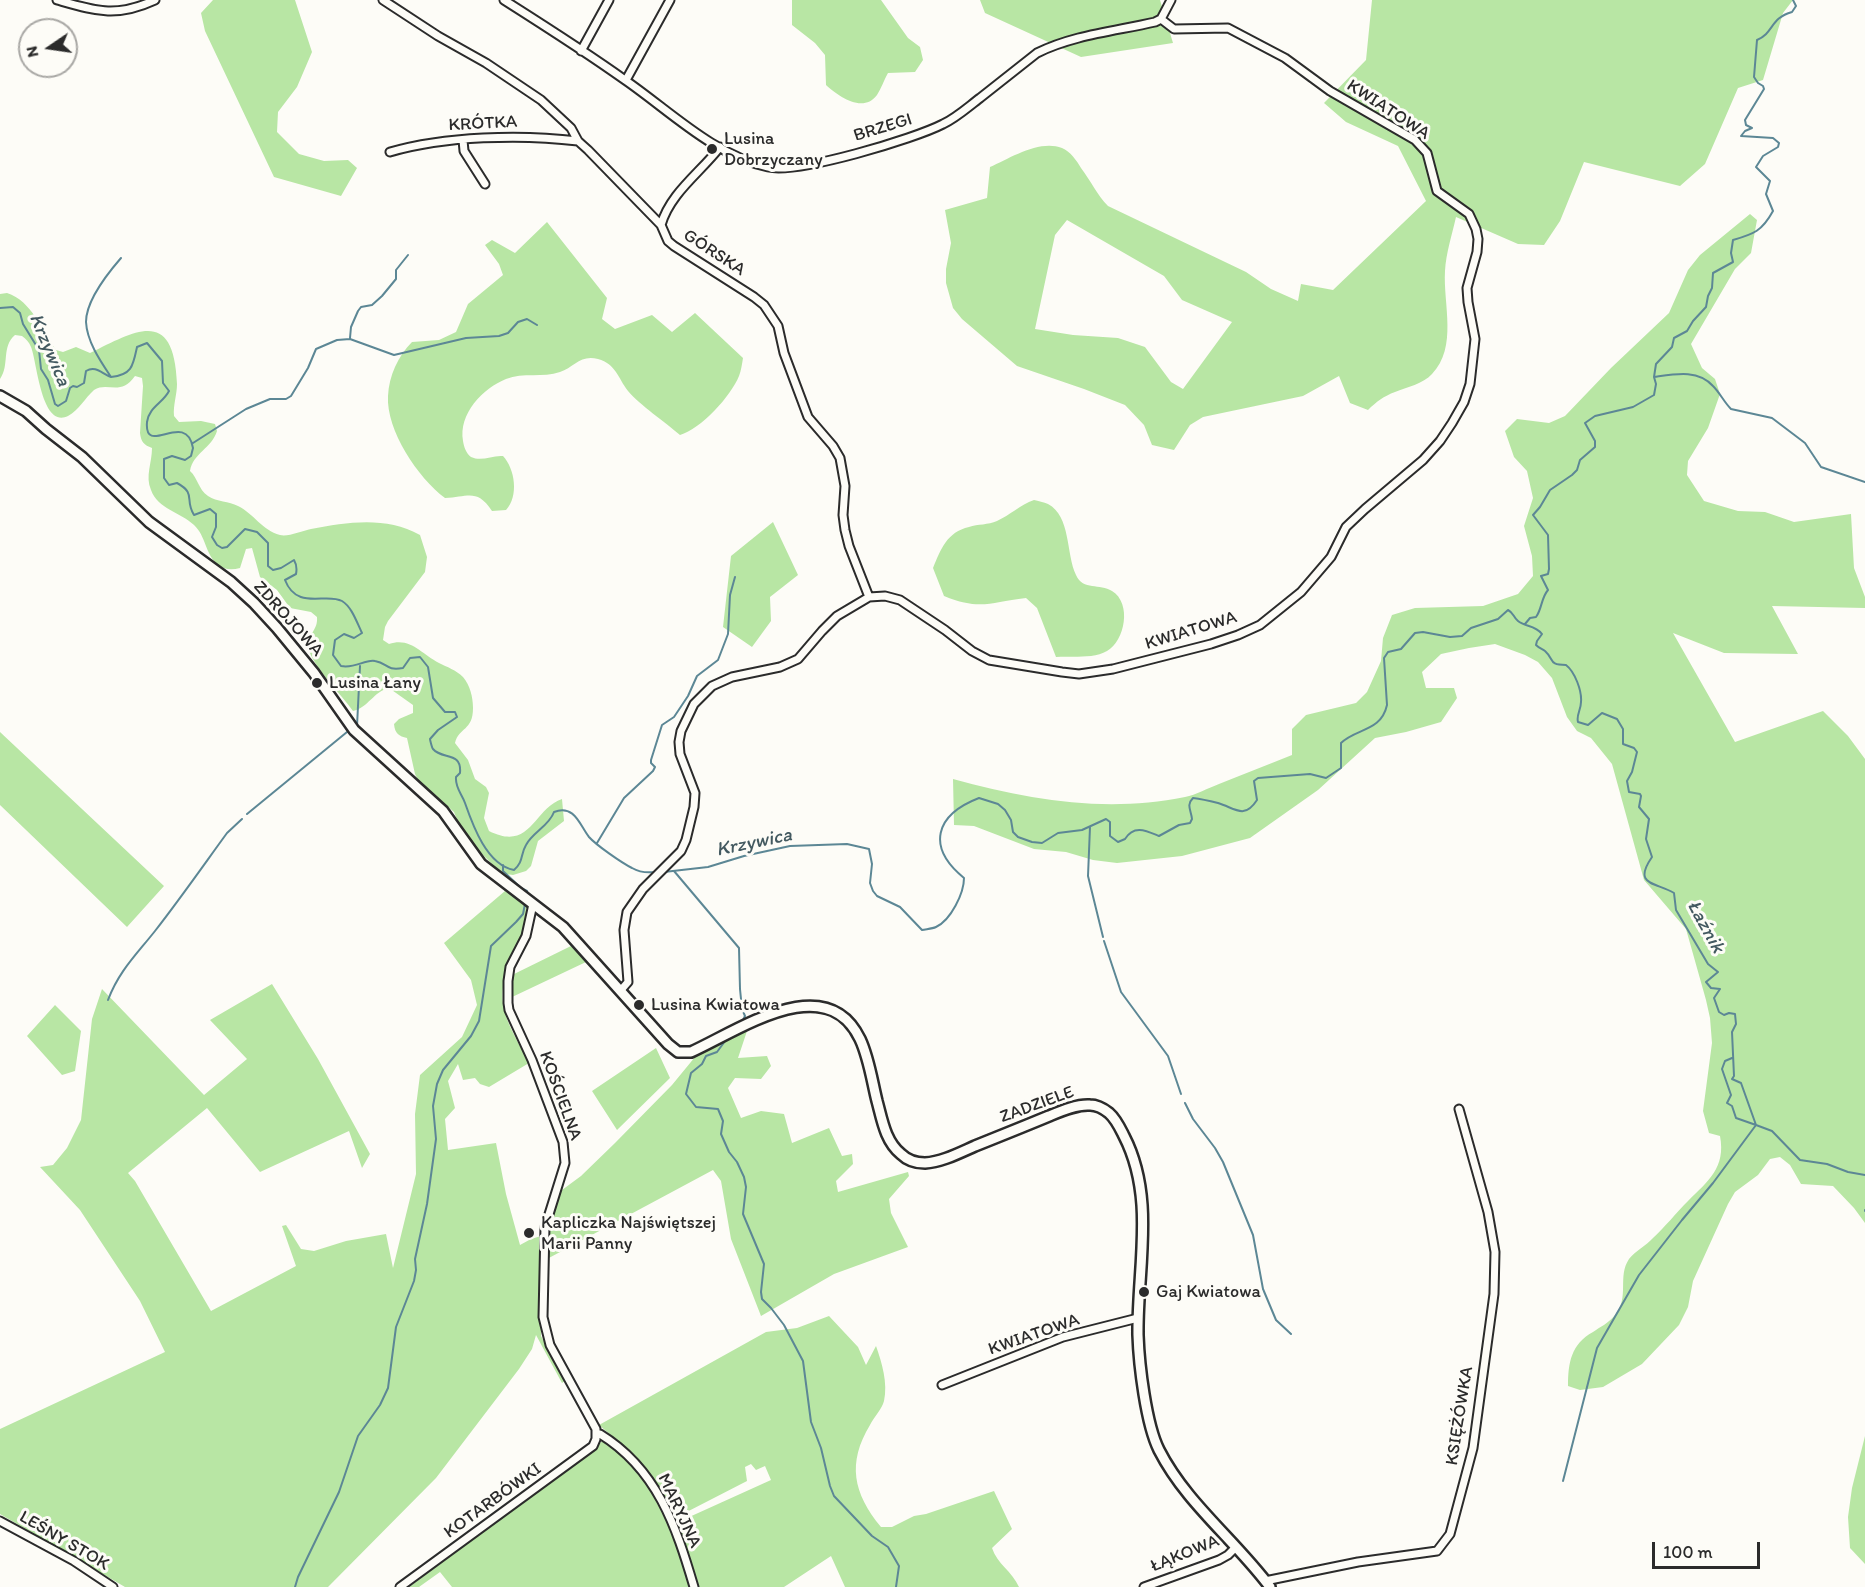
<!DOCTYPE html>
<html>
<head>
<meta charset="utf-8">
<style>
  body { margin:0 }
  #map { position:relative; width:1865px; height:1587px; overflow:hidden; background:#fdfcf7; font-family:Itim,sans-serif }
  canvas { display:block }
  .north { position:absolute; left:18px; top:18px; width:60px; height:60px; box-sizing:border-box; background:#fdfcf7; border:2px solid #a9a8a5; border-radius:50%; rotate:257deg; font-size:16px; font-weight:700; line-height:24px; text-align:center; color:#2b2b2b }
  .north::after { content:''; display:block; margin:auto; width:21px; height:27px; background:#2b2b2b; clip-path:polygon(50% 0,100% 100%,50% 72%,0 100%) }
  .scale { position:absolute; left:1652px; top:1542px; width:108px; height:27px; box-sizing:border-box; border:3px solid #2b2b2b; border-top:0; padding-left:8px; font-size:18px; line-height:21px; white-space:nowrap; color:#2b2b2b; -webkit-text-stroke:4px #fdfcf7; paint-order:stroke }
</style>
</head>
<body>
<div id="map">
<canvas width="1865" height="1587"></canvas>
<div class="north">N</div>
<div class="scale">100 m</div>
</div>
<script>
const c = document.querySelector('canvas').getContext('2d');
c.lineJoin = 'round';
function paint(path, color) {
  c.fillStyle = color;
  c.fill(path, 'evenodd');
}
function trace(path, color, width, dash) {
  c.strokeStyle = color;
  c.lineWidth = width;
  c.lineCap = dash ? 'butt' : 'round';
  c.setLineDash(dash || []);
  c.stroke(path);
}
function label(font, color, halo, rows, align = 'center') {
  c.font = font + ' Itim,sans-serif';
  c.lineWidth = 6;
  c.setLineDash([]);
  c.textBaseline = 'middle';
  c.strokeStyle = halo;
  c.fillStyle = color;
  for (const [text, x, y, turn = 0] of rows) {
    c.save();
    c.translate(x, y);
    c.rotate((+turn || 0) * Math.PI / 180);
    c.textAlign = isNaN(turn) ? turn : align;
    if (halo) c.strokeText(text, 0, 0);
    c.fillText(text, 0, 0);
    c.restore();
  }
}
const green = new Path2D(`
  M213 0H295L312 52 297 87 278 112 277 132 299 154 324 161 348 160 357 168 341 196 274 177 205 31 201 13Z
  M792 0H881L908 38 920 47 923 60 915 72 888 73C884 80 881 89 877 95 863 114 838 96 826 85L825 55 815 43 792 25Z
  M980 0H1160L1173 43 1081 57 985 13Z
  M1372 0H1793L1783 13 1763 80 1738 88 1705 164 1680 186 1584 162 1560 221 1544 245 1518 244 1456 217C1452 235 1446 253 1445 271 1443 304 1458 347 1432 374 1423 384 1407 387 1395 392 1384 396 1376 402 1368 410L1350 403 1339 376 1303 396 1203 417 1190 425 1174 450 1152 445 1144 425 1125 405 1084 389 1017 366 962 319 953 308 946 283V269L951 243 945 210 987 198 990 167C1010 158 1040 139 1062 148 1070 151 1077 161 1081 168 1091 181 1097 195 1108 206L1246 272 1271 289 1298 301 1301 284 1333 290 1426 201 1398 146 1346 122 1324 103 1366 60ZM1067 220 1164 276 1182 300 1232 322 1183 389 1171 382 1145 347 1118 338 1073 335 1035 329 1055 235Z
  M1750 214 1757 220 1751 253 1735 269 1691 344 1702 368 1715 379 1720 394 1708 428 1688 461 1687 475 1704 501 1738 511 1765 512 1794 522 1851 514 1854 568 1865 597V608L1772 606 1798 654 1724 653 1673 633 1735 742 1823 711 1848 736 1865 759V1223L1854 1208 1833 1186 1801 1184 1790 1165 1780 1157 1770 1159 1758 1175 1735 1192 1728 1204 1693 1281 1688 1307 1679 1325 1642 1364 1603 1387 1580 1390 1568 1386C1568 1363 1571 1344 1593 1332 1600 1327 1609 1323 1615 1315 1630 1297 1617 1277 1629 1259 1635 1251 1646 1246 1653 1238 1665 1227 1676 1213 1688 1201 1708 1181 1726 1168 1720 1136L1709 1133 1703 1111 1712 1043 1710 1018 1706 1000 1686 929 1644 880 1612 764 1591 738 1577 731 1567 717 1552 678 1538 662 1525 655 1495 644 1469 648 1441 654 1422 672 1426 688H1454L1457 698 1441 722 1406 732 1375 738 1318 790 1250 838 1182 856 1117 863 1093 860 1066 852 1034 849 974 826 954 825 953 779C1029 800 1106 813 1185 797 1196 795 1208 788 1219 784 1243 774 1268 765 1292 755V729L1306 715 1356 703 1367 692 1381 661 1383 638 1392 615 1415 608 1483 606 1518 594 1533 576 1532 556 1524 526 1533 498 1527 471 1514 457 1505 431 1517 419 1549 423 1565 416 1611 368 1669 313 1688 270 1700 255Z
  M547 222 607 298 602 319 615 329 652 315 672 332 695 313 743 358C742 364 741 371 739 376 731 396 701 429 680 435 665 422 640 405 628 391 618 378 616 364 598 359 581 354 574 367 560 372 543 378 523 372 506 379 483 388 458 414 463 441 464 447 466 453 471 457 482 462 492 455 503 456 515 469 519 496 506 510L492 511C477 488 468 497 445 498 418 478 386 430 388 396 389 376 398 356 412 342L439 340 456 332 468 304 503 275 499 264 485 245 492 240 515 253Z
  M7 293C32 301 42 331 56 350L63 352 76 347 90 353C138 329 174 308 177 384 177 395 173 405 174 416L179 422 201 421 215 424 217 431C212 448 193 453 190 471 198 478 198 489 208 496 217 502 229 501 238 506 254 514 262 530 280 535 288 537 302 531 311 529 348 522 386 516 420 535L427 557 425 572 388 621 385 627 383 640 389 644C411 637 421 654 439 663 447 667 456 670 463 677 470 685 473 697 473 708 473 731 459 727 455 743L468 760 475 779 486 787 489 793 484 818 489 831C531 852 533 809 562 799L564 821 538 841 531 866 526 871 513 875 506 874 494 866 478 850 460 827 454 812 418 780 415 774 407 738C399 736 395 734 394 724L399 719 413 713V705L389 688C374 691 368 708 353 711 343 696 307 661 308 644 309 633 318 630 317 617L311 612 290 608 277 590 260 577 252 548 246 549 240 568C232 570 225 570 218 565 205 554 206 536 194 525 180 512 158 509 151 490 145 476 152 463 152 448 144 445 141 442 140 433L143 386 142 378 135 376C120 397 108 381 94 390 85 398 79 410 68 416 41 429 37 361 31 347 29 342 26 339 22 336L15 335C1 347 10 365 0 379V294Z
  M1034 500C1038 501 1044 502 1048 504 1071 516 1066 554 1076 575 1083 591 1100 583 1112 591 1132 603 1125 641 1107 651 1093 659 1072 656 1056 657L1037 608 1026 598C990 602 981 611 944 596L933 568C941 549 947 532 969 527 978 524 988 525 997 521 1010 515 1020 505 1034 500Z
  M773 522 798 575 770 597 771 621 752 647 723 627 731 556Z
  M0 732 164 886 127 927 0 805Z
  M505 891 529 906C526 917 525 928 521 938 513 962 500 976 503 1004 506 1024 520 1045 529 1063L489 1087 480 1084 475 1078 463 1080 458 1064 448 1081 455 1108 445 1119 448 1150 496 1143 506 1194 520 1245 531 1239 541 1236V1336L565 1381 562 1383 536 1335 532 1349 519 1369 436 1478 328 1587H125L0 1514V1429L165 1352 140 1301 80 1210 40 1167 53 1165 67 1148 81 1120 92 1019 102 989 204 1095 247 1059 210 1020 272 984 318 1059 370 1154 362 1168 349 1131 260 1172 207 1108 128 1173 135 1181 211 1311 296 1266 282 1226 286 1225 301 1249 314 1251 346 1241 386 1234 393 1268 416 1174 415 1114 420 1075 462 1037 477 1005 471 980 444 943Z
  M571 946 586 962 510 998V976Z
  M55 1005 81 1031 75 1071 62 1075 27 1036Z
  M748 1028 738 1058 767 1056 771 1066 761 1079 735 1078 728 1088 741 1118 761 1111 784 1114 792 1143 829 1128 842 1156 852 1154 853 1164 836 1181 838 1192 908 1172 909 1176 889 1199 891 1213 908 1247 834 1274 761 1316 731 1239 721 1181 713 1170 547 1259 551 1213 562 1190 581 1176 615 1143 672 1085 695 1057 726 1037Z
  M656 1048 670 1078 617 1130 592 1091Z
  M829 1316 858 1347 866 1365 876 1346C882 1363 888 1383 884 1401 882 1409 874 1417 870 1425 847 1463 853 1493 881 1527H892L914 1516 926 1514 994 1491 1012 1529 992 1548C997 1564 1012 1571 1019 1587H845L831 1556 784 1587H698L676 1523 771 1480 765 1466 756 1470 751 1464 745 1467 747 1481 675 1518 649 1473 614 1438 599 1425 766 1332 797 1328Z
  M1865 1436V1564L1850 1548 1848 1517 1852 1488Z
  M604 1440C612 1446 622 1453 630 1460 660 1490 680 1547 690 1587H452L440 1572 419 1587H409Z`);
const stream = new Path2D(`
  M0 308 13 307 20 313 23 324 39 350 41 369 48 380 55 404 58 406 66 401 70 388 73 386 77 387 84 383 86 371C96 365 102 374 111 377 132 375 133 366 137 347L147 343 162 361 163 383 169 391C163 403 149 407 147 422 144 458 186 409 193 448L191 456 185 460 172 456 164 459V478L169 485 177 483C197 494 184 499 194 515L210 509 216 514V527L212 537 217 545 222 548 227 547 245 529 257 532 268 543V566L273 570 281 568 294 560C297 565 297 569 296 574L285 580C297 611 326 592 342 601 352 607 357 623 362 633L354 638 344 634 335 640 333 655 341 666C355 669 365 659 375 661 388 663 385 671 403 668L410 658 420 657 428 667 433 698 445 712H455L457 717 438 730 430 739C430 740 432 748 433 749 442 760 462 751 460 773L456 777C455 788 462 794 465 803 473 826 487 865 514 870 524 861 520 855 526 845 533 832 549 826 554 812 575 804 580 826 589 837 596 845 622 863 632 868 639 872 647 873 655 872
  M350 338 351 327 358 311 361 307 372 305 382 296 396 279V270L408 255
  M111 377C101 362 87 342 86 322 86 301 108 273 121 258
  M1654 377C1675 374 1698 369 1713 386 1720 393 1724 402 1731 409L1772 418 1805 443 1821 467 1865 482
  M193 443 246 409 270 399H286L291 396 308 368 316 349 337 340 350 339 394 355 466 338 499 336 508 333 518 322 527 319 537 325
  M1525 624 1530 618 1536 617C1542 609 1541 598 1548 590L1541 576 1548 574 1549 569 1548 535 1533 515 1540 507 1550 490 1572 475 1577 470 1580 460 1595 447V441L1585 423 1595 416 1633 407 1654 395 1656 384 1654 377 1656 364 1672 347 1674 338 1687 331 1693 321 1706 307 1708 296 1712 288 1713 273 1733 262 1731 253 1733 240C1754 234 1762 231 1773 211L1766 194 1770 181 1756 167 1763 156 1778 147 1779 143 1773 138 1741 136 1745 131 1752 128 1746 125 1745 120 1764 89 1763 86 1758 83 1754 77 1757 40C1774 33 1770 18 1792 12L1796 6 1793 0
  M357 726 360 666
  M247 814 347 732
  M1090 827 1088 876 1103 937
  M597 843 624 798 653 771 655 767 651 763V760L662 725 674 717 688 696 697 676 718 660 728 634 730 595 735 577
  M503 865V871L521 888 527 891 528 895
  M674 871 739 948 740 989 742 1009 745 1016 742 1022
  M664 872 708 867 744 856 790 846 847 844 869 849 872 864 870 883 873 891 877 896 900 907 922 930C926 929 932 929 936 927 951 920 964 893 964 878 926 847 935 815 979 798L998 804 1005 810 1011 820 1013 832 1018 837 1032 842 1042 843 1058 833 1082 830 1106 819 1110 822V836L1118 842 1125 839C1134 824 1147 831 1159 836L1179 825 1190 823 1192 819C1191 810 1186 805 1193 798 1201 799 1210 801 1218 803 1235 808 1244 820 1257 800L1254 781 1258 778 1310 774 1326 778 1341 768V743C1356 728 1381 732 1387 705L1384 658 1388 652 1401 649 1415 633 1423 632 1450 637 1462 636 1471 628 1498 619 1508 610C1514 613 1513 617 1518 621 1525 627 1535 625 1542 634L1537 641 1536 645C1539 648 1542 649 1545 651 1555 660 1548 665 1566 665 1575 672 1582 691 1581 702 1581 710 1576 715 1578 722L1588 725 1602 713 1617 719 1623 729V744L1634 748 1637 752 1632 772 1627 781 1629 792 1640 794 1641 796 1639 807 1649 819 1646 839 1652 857C1632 886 1656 882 1674 893L1676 910 1708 964 1718 972 1706 982 1711 988 1720 989 1714 998 1719 1012 1724 1015 1729 1013 1735 1014 1736 1024 1732 1032 1734 1076 1732 1079 1741 1083 1756 1125 1772 1131 1800 1160 1827 1164 1848 1172 1865 1175
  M1104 941 1121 992 1168 1056 1181 1094
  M108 1000C119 971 136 955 155 931 180 899 203 866 227 833L242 819
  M728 1037 717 1052 706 1056 702 1064 691 1073 686 1094 696 1107 718 1109 723 1121 721 1134 729 1152 737 1162 744 1177 746 1187 743 1214 764 1264 761 1292 762 1299 771 1308 784 1325 803 1361 811 1422 821 1448 830 1486 834 1496 872 1536 888 1547 899 1566 896 1587
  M1185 1103 1193 1119 1215 1148 1223 1162 1253 1235 1263 1289 1276 1320 1291 1334
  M1865 1210V1211
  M1563 1481 1597 1348 1639 1275 1682 1220 1713 1183 1756 1125 1736 1118 1732 1106 1727 1103 1731 1095 1722 1069 1725 1061 1732 1058
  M295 1587 298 1577 339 1492 358 1436 380 1405 388 1388 396 1327 414 1281 416 1270 415 1259 427 1204 436 1139 433 1106 437 1084 443 1070 471 1036 479 1021 491 946 516 922 523 914 525 904`);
const street = new Path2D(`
  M57 0C96 11 116 18 155 0
  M383 0 438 36 486 63 541 100 571 128 578 141 588 150 661 225 668 241 674 246 754 297 764 305 778 326 784 353 808 417 833 446 840 458 845 486 843 515 845 530 849 546 869 597
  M504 0C545 26 586 52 625 80 670 111 713 155 768 167 798 174 914 139 943 124 956 118 968 107 980 98 999 83 1018 68 1037 53 1073 35 1116 31 1155 22L1161 19 1171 0
  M581 51 609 0
  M626 80 670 0
  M463 140 464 151 485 184
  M390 152C445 136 521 134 578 141
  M661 225C670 193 701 172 720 147
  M621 990 628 982 624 930 627 912 643 889 681 851 686 840 694 807 695 793 680 754 679 742 681 731 694 704 712 686 732 677 780 667 798 659 822 631 837 616 869 597 885 596 900 600 945 630 972 651 989 660 1062 672 1079 674 1113 669 1211 644 1238 635 1260 625 1301 592 1331 557 1346 527 1365 509 1423 460 1440 441 1452 423 1464 402 1470 384 1475 339 1468 302 1467 288 1477 252 1478 239 1476 229 1469 214 1437 191 1427 153 1415 140 1330 91 1285 58 1228 28 1174 29 1161 19
  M942 1385 1063 1337 1138 1318
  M597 1435 600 1434C657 1469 676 1526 694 1587
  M0 1521 74 1561 113 1587
  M1265 1581 1358 1562 1437 1551 1450 1534 1473 1448 1494 1294 1495 1252 1488 1212 1459 1109
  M400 1587 593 1446 596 1439V1429L550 1345 543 1317 545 1227 565 1163 563 1142 532 1060 509 1010 508 1003V981L510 967 526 936 533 904
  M1144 1587 1219 1560 1228 1555 1236 1547`);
const secondary = new Path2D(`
  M0 396 26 411 46 429 82 457 149 522 231 582 254 603 277 628 314 673 354 730 443 811 481 864 563 927 668 1044 678 1052H691C738 1031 826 968 860 1039 869 1058 872 1081 877 1101 882 1119 885 1141 901 1154 907 1160 916 1163 925 1163 942 1162 959 1153 975 1146 1000 1136 1025 1126 1049 1116 1061 1111 1077 1104 1090 1105 1097 1105 1104 1109 1109 1113 1116 1119 1120 1128 1124 1136 1156 1198 1137 1268 1138 1335 1139 1365 1146 1424 1159 1450 1186 1503 1235 1540 1270 1587`);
const markers = [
  [712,149,6,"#2b2b2b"],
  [317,683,6,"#2b2b2b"],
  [639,1005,6,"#2b2b2b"],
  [529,1233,6,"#2b2b2b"],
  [1144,1292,6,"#2b2b2b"]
];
const streetNames = [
  ["KWIATOWA",1388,110,33],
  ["KRÓTKA",483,124,-3],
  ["BRZEGI",883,128,-17],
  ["GÓRSKA",714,253,33],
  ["ZDROJOWA",288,619,48],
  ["KWIATOWA",1191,631,-17],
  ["KOŚCIELNA",560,1096,70],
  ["ZADZIELE",1037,1105,-20],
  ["KWIATOWA",1034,1335,-19],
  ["KSIĘŻÓWKA",1460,1416,-81],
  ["KOTARBÓWKI",493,1501,-36],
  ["MARYJNA",679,1511,65],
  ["LEŚNY STOK",64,1541,30],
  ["ŁĄKOWA",1185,1554,-22]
];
const poiNames = [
  ["Lusina",724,139],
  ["Dobrzyczany",724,160],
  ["Lusina Łany",329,683],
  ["Lusina Kwiatowa",651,1005],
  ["Kapliczka Najświętszej",541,1223],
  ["Marii Panny",541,1244],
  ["Gaj Kwiatowa",1156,1292]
];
const waterNames = [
  ["Krzywica",49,350,67],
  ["Krzywica",754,843,-12],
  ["Łaźnik",1705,927,61]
];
paint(green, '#b8e6a4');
trace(stream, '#5c8795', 2);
trace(street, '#2b2b2b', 11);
trace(secondary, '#2b2b2b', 14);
trace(street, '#fdfcf7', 7);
trace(secondary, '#fdfcf7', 9);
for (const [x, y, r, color] of markers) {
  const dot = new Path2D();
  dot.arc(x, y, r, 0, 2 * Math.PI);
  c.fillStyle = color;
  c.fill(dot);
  trace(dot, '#fdfcf7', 2);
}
label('18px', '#2b2b2b', '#fdfcf7', streetNames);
label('18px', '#2b2b2b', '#fdfcf7', poiNames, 'left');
label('italic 20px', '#435960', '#fdfcf7', waterNames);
</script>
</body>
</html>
